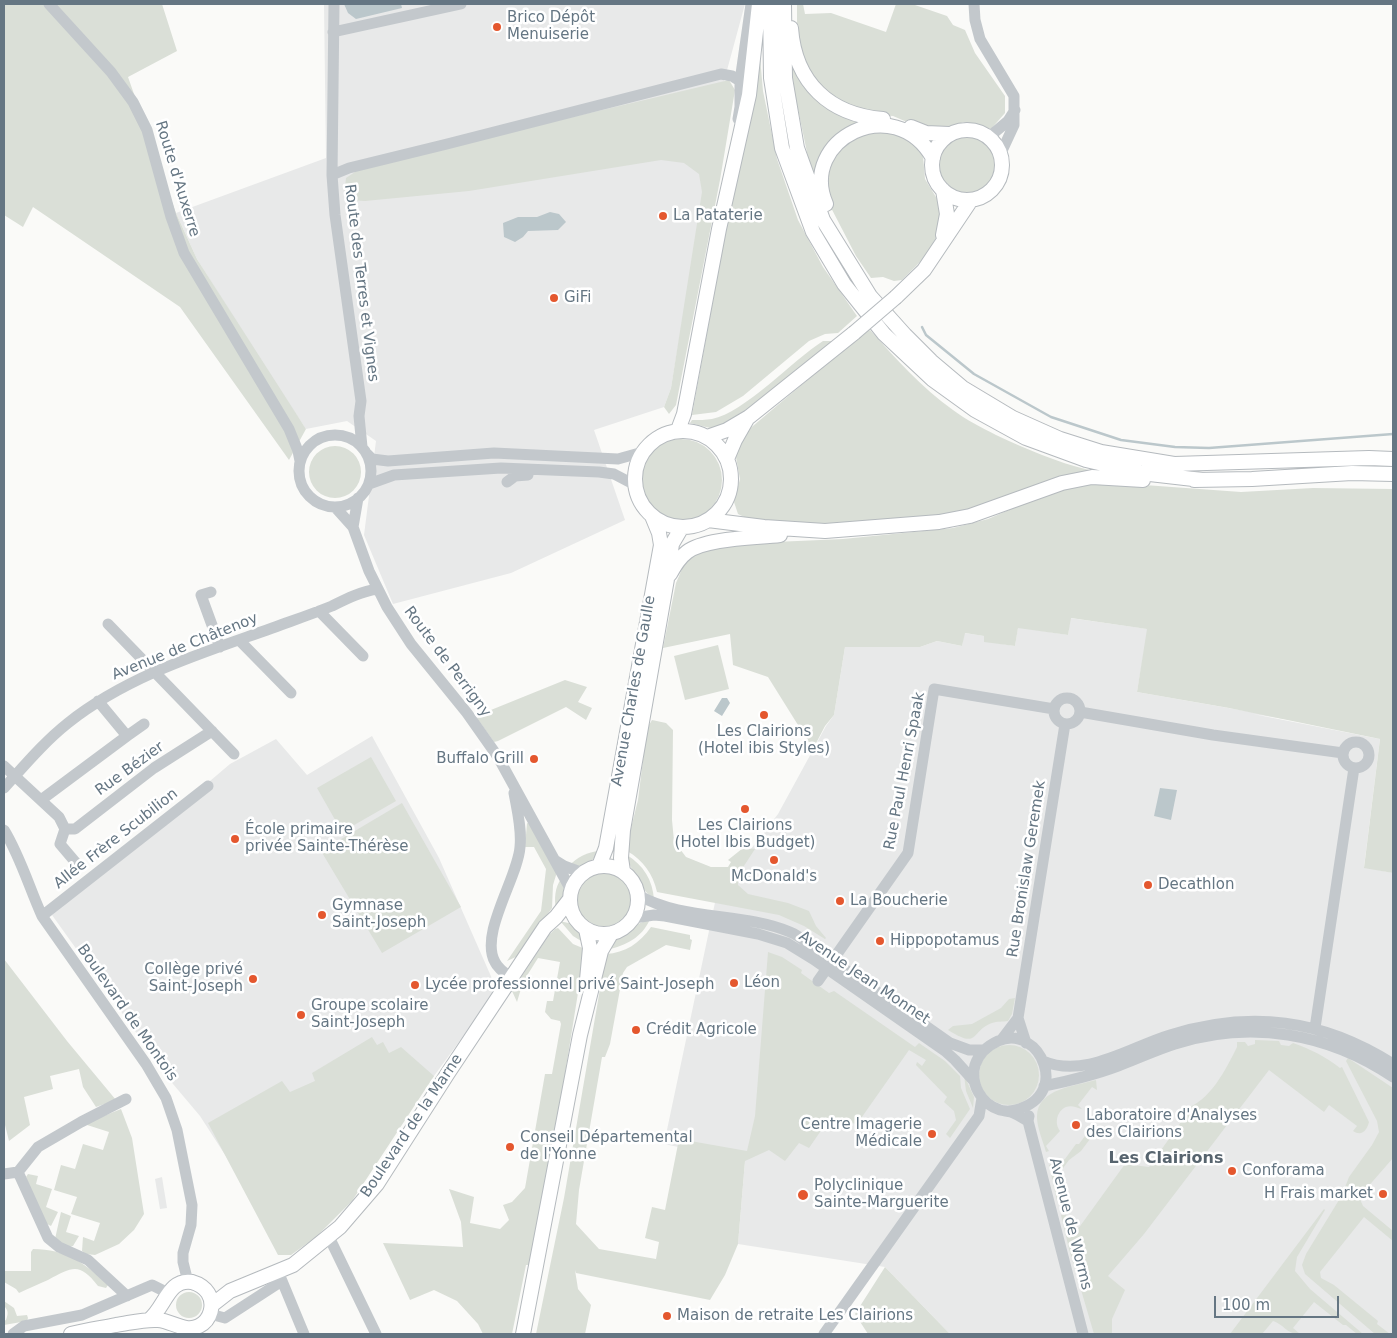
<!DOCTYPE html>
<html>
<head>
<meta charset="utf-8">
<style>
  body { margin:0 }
  #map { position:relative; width:1397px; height:1338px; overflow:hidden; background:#fafaf8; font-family:"DejaVu Sans",sans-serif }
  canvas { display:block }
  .frame { position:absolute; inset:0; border:5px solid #657683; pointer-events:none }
  .scale { position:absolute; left:1214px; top:1296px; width:125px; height:22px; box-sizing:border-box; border:2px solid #657683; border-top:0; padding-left:6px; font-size:15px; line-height:18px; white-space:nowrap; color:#657683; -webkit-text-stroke:4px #fff; paint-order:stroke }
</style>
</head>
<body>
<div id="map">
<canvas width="1397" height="1338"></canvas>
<div class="frame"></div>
<div class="scale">100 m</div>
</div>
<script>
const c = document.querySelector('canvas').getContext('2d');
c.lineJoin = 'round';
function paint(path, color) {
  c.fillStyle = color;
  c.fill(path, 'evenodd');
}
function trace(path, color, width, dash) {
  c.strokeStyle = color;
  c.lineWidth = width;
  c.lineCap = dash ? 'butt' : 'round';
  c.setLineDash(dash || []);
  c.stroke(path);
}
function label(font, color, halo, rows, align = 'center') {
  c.font = font + ' "DejaVu Sans",sans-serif';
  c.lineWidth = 5;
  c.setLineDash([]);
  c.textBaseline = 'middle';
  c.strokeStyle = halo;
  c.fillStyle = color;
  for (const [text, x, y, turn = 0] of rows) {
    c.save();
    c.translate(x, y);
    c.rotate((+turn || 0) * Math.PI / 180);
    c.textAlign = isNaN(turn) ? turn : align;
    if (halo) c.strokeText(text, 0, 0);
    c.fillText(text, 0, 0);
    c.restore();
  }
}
const built = new Path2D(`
  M324 4H745L720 96 671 388 664 407 594 430 625 520 511 573 393 604 364 535 376 441 347 421 306 429 273 380 197 259 176 213 326 158Z
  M1070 618 1148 629 1137 692 1360 731 1253 714 1380 739 1364 867 1393 873V1334H950L885 1267 738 1244 745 1161 664 1144 717 893 778 814 826 726 834 715 845 647H920L937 641 962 646 964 633 985 636 984 641 1015 646 1018 627 1068 635Z
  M372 736 439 858 497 990 357 1181 229 1161 200 1116 173 1084 52 915 230 764 276 739 307 775Z
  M162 1177 167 1208 160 1209 155 1179Z`);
const green = new Path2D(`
  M4 4H162L177 51 128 77 176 213 197 259 306 429 289 460 180 307 33 207 23 227 4 215Z
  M797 4H803L805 14 831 13 886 32 896 4H912L947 16 953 25 965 30 975 53 1005 96V113L991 129 963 122 942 132 928 131 893 116 875 115 833 98 805 67 797 40Z
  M760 57 763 91 777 159 798 220 823 267 857 316 838 333 825 334 809 341 743 396 716 412 692 415 739 158Z
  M791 58 802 80 861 121V123L814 186 794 90Z
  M729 80 735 90 720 180 676 405 669 414 664 407 671 388 702 192 699 174 684 163 661 160 469 191 365 201 348 200 344 195 346 178 358 170 522 129Z
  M880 130 901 135 916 145 923 156 925 179 942 207 941 230 924 258 902 280 894 281 883 277 871 278 856 256 827 200 828 169 847 139Z
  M939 166a29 29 0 1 1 58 0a29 29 0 1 1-58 0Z
  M870 330C896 359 921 387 953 410 966 420 981 427 996 435 1026 449 1056 462 1089 470L1091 473 962 514 793 526 756 523 738 514 734 502 740 479 735 452 747 431 863 333Z
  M823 341H835L757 404 720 428H710L690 423 692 420C699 420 706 420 712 419 744 413 793 360 823 341Z
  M640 480a41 41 0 1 1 82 0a41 41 0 1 1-82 0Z
  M309 472a26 26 0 1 1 52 0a26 26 0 1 1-52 0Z
  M1103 482 1241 492 1313 488 1393 489V873L1364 868 1380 739 1229 708 1137 692 1147 629 1071 618 1068 635 1018 628 1015 646 984 642V636L965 633 962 646 937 641 920 647H845L834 715 825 726 813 749 768 677 733 665 730 634 663 648 676 583 685 562 702 550 752 543 843 539 953 528 988 519 1025 503 1063 490Z
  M718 645 729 689 685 700 674 656Z
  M565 680 587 687 578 702 592 708 586 720 566 707 498 741 494 742 477 718 481 714Z
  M652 720 666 723 673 730 672 820 674 841 686 857 711 867H728L731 862 728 860 743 848 755 849 738 875V885L748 894 788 903 809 911 816 926 826 938 825 939 804 926 779 915 657 892C653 874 643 860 627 851L628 840 638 800 647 728Z
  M371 757 396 801 342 832 317 788Z
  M402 803 461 907 382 953 321 851Z
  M527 823 531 824 557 872 553 885 552 908 518 956 507 961 541 911 546 869 534 847H525Z
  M599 851C592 863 584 868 569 866 577 857 588 852 599 851Z
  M627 855C643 865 653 880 654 900 646 895 627 864 627 855Z
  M577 900a27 27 0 1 1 54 0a27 27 0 1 1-54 0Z
  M561 879C568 890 564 899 556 909 554 899 555 887 561 879Z
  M650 919C642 938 626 945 607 950L616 940 628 934 638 924Z
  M561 922C576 922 581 931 586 944L573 936Z
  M651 927 690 935V939L692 940 690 950 666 945 627 967 623 973 610 1044 605 1057H602L579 1190 576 1224 599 1249 656 1259 659 1242 645 1238 652 1207 665 1210 679 1139 747 1151 755 1116 768 952 782 957 802 970 801 973 829 993 834 991 915 1047 919 1043 945 1061 960 1076 961 1088 970 1109 950 1138 946 1134 956 1120 954 1111 944 1102 947 1097 916 1065 917 1062 922 1066 926 1060 909 1050 857 1124 829 1119 809 1148 799 1143 785 1161 769 1150 745 1161 738 1244 725 1275 710 1300 576 1273 575 1270 578 1289 591 1305 585 1334H536L564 1198 606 954C625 953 640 943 651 927Z
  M558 928 573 944 585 949 565 1074 530 1265H526L512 1334H483L478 1324 457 1301 434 1290 410 1300 383 1243 463 1247 461 1222 449 1189 474 1197 470 1223 500 1229 509 1220 503 1205 512 1202 525 1188 545 1074H552L561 1024 560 1021 551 1019 545 1012 547 1001H553L560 962 538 958 523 982 517 1002 512 991 549 935 555 929Z
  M4 959 67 1041 116 1100 96 1107 83 1087 79 1069 50 1076 53 1089 24 1097 30 1125 9 1141 4 1121Z
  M1015 998 1012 1014 1008 1021C1003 1022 997 1021 992 1023 970 1031 980 1050 948 1030L953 1026 972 1024 1001 1008 1009 999Z
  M372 1037 377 1045 383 1042 389 1053 401 1047 434 1076 352 1201 316 1237 291 1255H278L208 1123 282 1081 290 1092 315 1081 312 1073Z
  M1255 1040 1279 1041 1281 1045 1289 1046 1293 1043C1310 1049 1325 1056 1340 1068L1342 1067 1369 1122C1367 1130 1362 1137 1353 1131L1357 1126 1329 1105 1324 1112 1269 1070 1144 1234 1108 1276 1125 1290 1112 1319V1334H1094L1069 1249 1061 1215H1066L1067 1222 1078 1229 1125 1164 1149 1167 1186 1115 1184 1109C1210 1102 1226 1069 1237 1047V1042H1245L1248 1046 1255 1044Z
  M979 1075a30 30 0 1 1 60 0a30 30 0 1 1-60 0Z
  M1348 1058 1393 1088V1158L1359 1197 1363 1206 1393 1231V1241L1364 1217 1320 1272 1321 1278 1334 1285 1378 1321 1377 1324 1390 1334H1375L1305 1274 1302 1265 1306 1254 1342 1195 1349 1177 1372 1145 1379 1132 1377 1121 1346 1061Z
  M964 1075 974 1097 973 1108 966 1091Z
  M1096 1080 1097 1090 1092 1087 1078 1105 1082 1109C1077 1108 1072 1105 1066 1107 1057 1111 1054 1123 1060 1131L1046 1146 1049 1151 1046 1152C1043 1141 1037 1128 1037 1117 1037 1088 1076 1086 1096 1080Z
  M121 1109 132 1138 144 1214 134 1230 119 1244 95 1255 86 1254 82 1251 83 1237 94 1241 100 1223 71 1214 77 1197 54 1190 61 1165 75 1169 83 1144 103 1150 109 1132 84 1124Z
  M1088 1132 1093 1135 1081 1151 1069 1160 1055 1179 1060 1195 1057 1201 1049 1165 1065 1159 1076 1144H1079Z
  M28 1174 38 1176 36 1184 52 1189 46 1207 58 1212 51 1226 45 1223 26 1177Z
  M1324 1209 1325 1210 1297 1257 1295 1271 1310 1289 1363 1334H1357L1346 1325H1343L1314 1302 1293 1328 1300 1334C1286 1334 1285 1325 1273 1321L1262 1334H1230Z
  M61 1212 71 1216 66 1232 79 1236 73 1246 69 1247 55 1239Z
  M33 1249C66 1249 85 1263 108 1285L106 1288 98 1286C79 1262 73 1267 48 1280 39 1284 29 1288 19 1293L16 1289 4 1282V1271H31V1252Z
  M885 1267 950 1334H868L855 1314Z
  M176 1305a13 13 0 1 1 26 0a13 13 0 1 1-26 0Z
  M4 1301 14 1308 17 1316 27 1315 28 1318 27 1321 4 1325V1321L6 1320C8 1314 9 1311 4 1306Z`);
const water = new Path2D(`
  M344 4H401L402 8 356 19 348 13Z
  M550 212 559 214 566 222 558 230 528 231 523 237 515 242 504 237 503 223 518 217H537Z
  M722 698H727L730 703 722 716 714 711Z
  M1160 788 1177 790 1171 820 1154 816Z`);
const stream = new Path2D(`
  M922 327 926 335 974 374 1051 417 1121 440 1175 447 1209 448 1393 434`);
const minor = new Path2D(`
  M49 4 111 72 133 102 147 130 171 217 184 253 289 429 298 451 300 461
  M334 4 332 175 335 215 361 401 359 416 362 447
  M974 4 975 20 980 39 1014 96V125L1001 153
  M333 32 461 4
  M740 81 751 4
  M989 137 1008 121 1015 110
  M332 175 349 168 447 144 721 74 732 76 740 81V107L738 119
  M299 471a36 36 0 1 1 72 0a36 36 0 1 1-72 0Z
  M367 454 372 459 388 461 494 453 618 459 643 452
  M507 482 515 476 528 475
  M369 484 394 475 501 468 599 472 614 474 635 485
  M358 498 353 527 369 571 387 607 411 644 467 713 498 757 571 890
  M335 507 353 527
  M211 592 201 595 220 647
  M319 611 363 656
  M108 624 234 754
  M239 640 291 693
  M1054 711a13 13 0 1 1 26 0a13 13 0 1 1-26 0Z
  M1080 712 1213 735 1343 753
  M127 736 144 724
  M1343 755a13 13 0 1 1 26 0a13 13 0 1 1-26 0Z
  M4 766 59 817 65 829
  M4 788C24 766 44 742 68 723 132 672 213 650 289 622 303 617 317 612 332 606 346 599 362 591 378 589
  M41 800 127 736 98 701
  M65 829H75L154 768 212 731
  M65 829 60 844 77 864
  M4 830C20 856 29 887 42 916L146 1064 166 1098 177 1130 192 1205 191 1225 183 1253V1262L188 1282
  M556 861 564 866 583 873
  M638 895C683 921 743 912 790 932 795 934 801 938 806 942L950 1043 969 1050H983
  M42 916 208 786
  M634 918 654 915 665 916 758 934 787 943 813 959 945 1051 955 1060 974 1081
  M512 978C506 974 498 969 495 962 479 934 518 877 520 847 522 829 517 810 514 793
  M818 981 908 853 934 689 1054 709
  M1018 1018 1026 1043
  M1315 1028 1354 768
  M1002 1039 1018 1018 1065 724
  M1043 1061C1085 1079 1130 1047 1170 1035 1251 1010 1322 1019 1393 1064
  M1044 1086C1069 1081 1094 1075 1118 1066 1137 1059 1156 1050 1175 1044 1251 1020 1328 1033 1393 1077
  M1010 1111C1075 1100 1040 1022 998 1041 987 1046 979 1053 975 1065 970 1084 981 1104 1000 1110 1004 1111 1008 1111 1011 1112 1017 1114 1022 1118 1028 1121
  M1029 1116 1028 1121 1083 1334
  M18 1172 38 1147 81 1122 126 1099
  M4 1174 18 1172 48 1238 59 1247 88 1260 127 1296
  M329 1237 376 1334
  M280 1276 304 1334
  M210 1314 225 1318 282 1281
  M13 1334 24 1326 82 1315 152 1285 168 1293
  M824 1334 979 1116 982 1098`);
const major = new Path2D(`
  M770 4 771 78 782 148 813 232 844 284 884 334 932 379 975 410 1026 438 1086 460 1141 473 1202 480
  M784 4 785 78 797 148 823 220 870 296 905 335 931 361 963 388 1013 418 1060 439 1101 452 1174 464 1369 458 1393 459
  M791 28C795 83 830 115 883 119
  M911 127 926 133 949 134
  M932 165a35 35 0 1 1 70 0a35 35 0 1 1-70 0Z
  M943 190 947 214 943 235
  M826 204C798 140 894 90 933 158
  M896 297 924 270 971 200
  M678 430 684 414 719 229 749 95 759 4
  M635 479a48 48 0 1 1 96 0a48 48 0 1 1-96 0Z
  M707 437 727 430 749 417 854 333
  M727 459 735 440 747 419
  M1194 480 1252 479 1352 473 1393 474
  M708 520 764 527 825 531 939 522 970 516 1062 483 1092 477 1143 480
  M670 574C675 565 679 558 687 552 705 538 756 538 780 535
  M570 900a34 34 0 1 1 68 0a34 34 0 1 1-68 0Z
  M599 866 606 848 661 545 659 533 652 516
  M623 871 621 858 623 830 667 579 672 544 682 527
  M586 929 590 948 587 980
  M212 1305 230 1291 293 1265 340 1227 377 1184 448 1073 545 927 556 917 570 899
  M71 1334C85 1330 101 1328 116 1325 130 1323 144 1319 158 1320 172 1321 185 1333 199 1326 211 1320 215 1304 208 1293 204 1287 199 1284 192 1282 168 1278 165 1308 149 1320
  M523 1334 580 1035 601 951 611 934`);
const majorBridge = new Path2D(`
  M854 333 896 297`);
const markers = [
  [497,27,5,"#e4572e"],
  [663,216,5,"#e4572e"],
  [554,298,5,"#e4572e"],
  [764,715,5,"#e4572e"],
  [534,759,5,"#e4572e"],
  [745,809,5,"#e4572e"],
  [235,839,5,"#e4572e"],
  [774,860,5,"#e4572e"],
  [1148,885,5,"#e4572e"],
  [840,901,5,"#e4572e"],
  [322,915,5,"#e4572e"],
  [880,941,5,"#e4572e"],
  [253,979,5,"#e4572e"],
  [734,983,5,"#e4572e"],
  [415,985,5,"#e4572e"],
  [301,1015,5,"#e4572e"],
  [636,1030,5,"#e4572e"],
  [1076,1125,5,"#e4572e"],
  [932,1134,5,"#e4572e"],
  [510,1147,5,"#e4572e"],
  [1232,1171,5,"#e4572e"],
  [1383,1194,5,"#e4572e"],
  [803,1195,6,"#e4572e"],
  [667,1316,5,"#e4572e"]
];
const poiNames = [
  ["Brico Dépôt",507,18],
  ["Menuiserie",507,35],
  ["La Pataterie",673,216],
  ["GiFi",564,298],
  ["Les Clairions",764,732,"center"],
  ["(Hotel ibis Styles)",764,749,"center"],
  ["Buffalo Grill",524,759,"right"],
  ["Les Clairions",745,826,"center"],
  ["(Hotel Ibis Budget)",745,843,"center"],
  ["École primaire",245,830],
  ["privée Sainte-Thérèse",245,847],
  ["McDonald's",774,877,"center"],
  ["Decathlon",1158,885],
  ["La Boucherie",850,901],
  ["Gymnase",332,906],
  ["Saint-Joseph",332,923],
  ["Hippopotamus",890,941],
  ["Collège privé",243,970,"right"],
  ["Saint-Joseph",243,987,"right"],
  ["Léon",744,983],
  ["Lycée professionnel privé Saint-Joseph",425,985],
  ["Groupe scolaire",311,1006],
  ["Saint-Joseph",311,1023],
  ["Crédit Agricole",646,1030],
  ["Laboratoire d'Analyses",1086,1116],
  ["des Clairions",1086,1133],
  ["Centre Imagerie",922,1125,"right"],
  ["Médicale",922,1142,"right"],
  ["Conseil Départemental",520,1138],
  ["de l'Yonne",520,1155],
  ["Conforama",1242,1171],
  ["Polyclinique",814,1186],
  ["Sainte-Marguerite",814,1203],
  ["H Frais market",1373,1194,"right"],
  ["Maison de retraite Les Clairions",677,1316]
];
const streetNames = [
  ["Route d'Auxerre",177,179,73],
  ["Route des Terres et Vignes",361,283,83],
  ["Avenue de Châtenoy",185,647,-22],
  ["Route de Perrigny",447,662,53],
  ["Avenue Charles de Gaulle",634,691,-80],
  ["Rue Bézier",130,769,-36],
  ["Rue Paul Henri Spaak",905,771,-79],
  ["Allée Frère Scubilion",116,839,-38],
  ["Rue Bronislaw Geremek",1027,869,-81],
  ["Avenue Jean Monnet",864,978,34],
  ["Boulevard de Montois",127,1013,55],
  ["Boulevard de la Marne",412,1126,-56],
  ["Avenue de Worms",1070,1224,76]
];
const neighbourhoodNames = [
  ["Les Clairions",1166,1159]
];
paint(built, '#e8e9e9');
paint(green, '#dadfd7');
paint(water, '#bbc7cb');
trace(stream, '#bbc7cb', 2.5);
trace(major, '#b5babe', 16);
trace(minor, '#c3c8cc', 11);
trace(major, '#fff', 14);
trace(majorBridge, '#b5babe', 16, []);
trace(majorBridge, '#fff', 14);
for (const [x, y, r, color] of markers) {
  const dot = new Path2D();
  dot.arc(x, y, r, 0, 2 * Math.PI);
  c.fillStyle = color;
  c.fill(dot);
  trace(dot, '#fff', 2);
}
label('15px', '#657683', '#fff', poiNames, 'left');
label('15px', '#657683', '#fff', streetNames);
label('bold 16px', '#57646e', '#fff', neighbourhoodNames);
</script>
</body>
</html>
